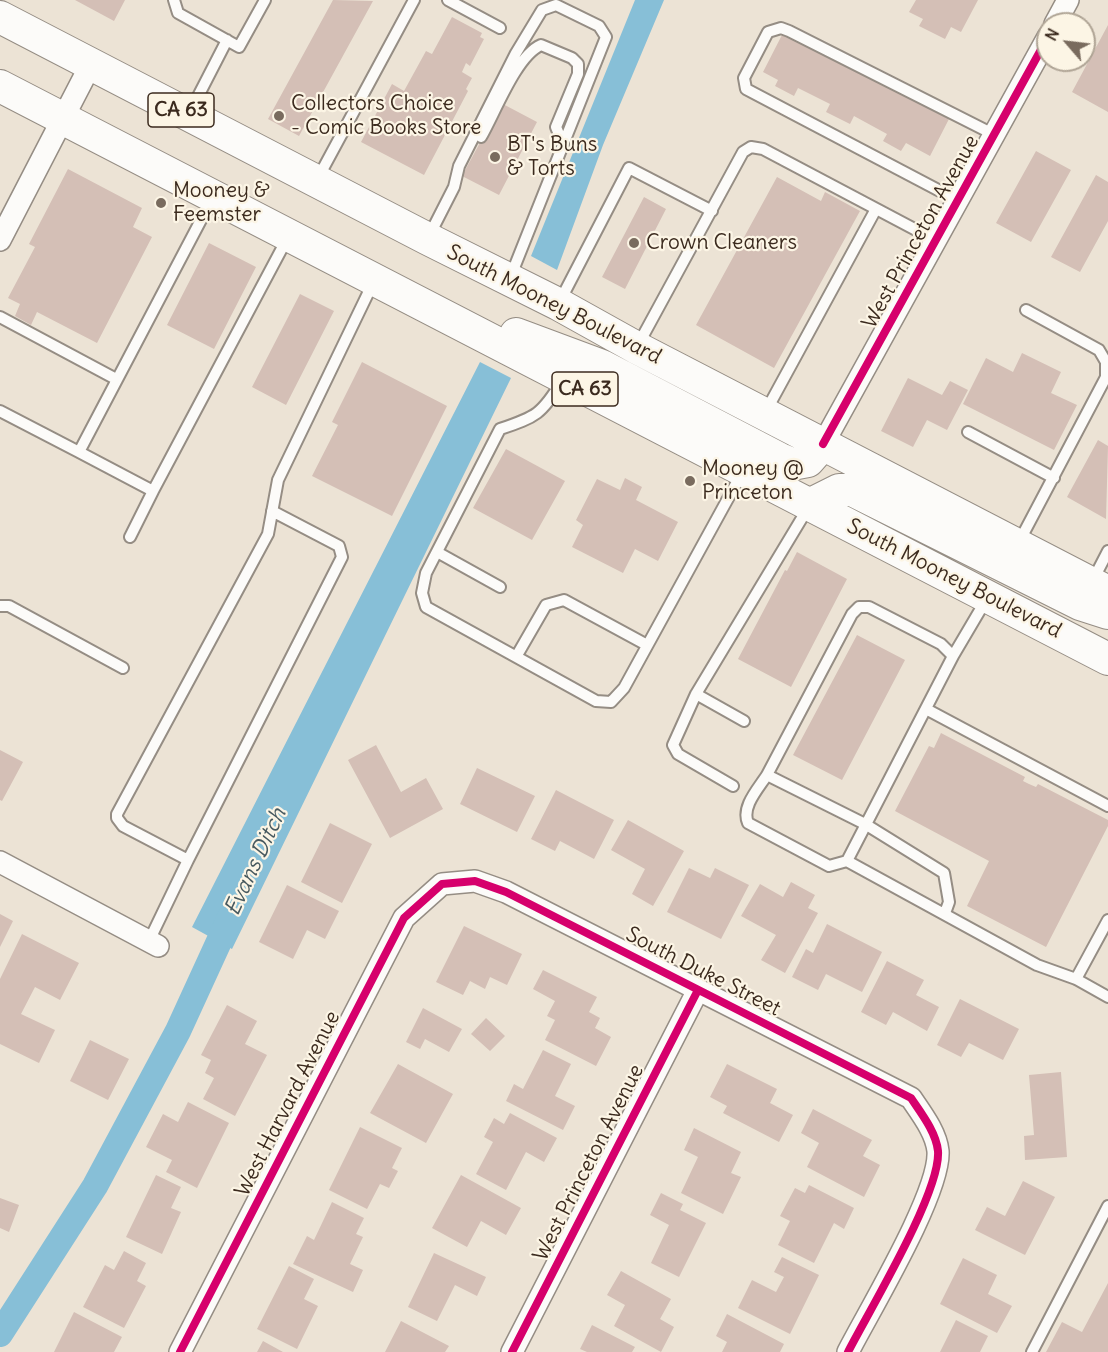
<!DOCTYPE html>
<html>
<head>
<meta charset="utf-8">
<style>
  body { margin:0 }
  #map { position:relative; width:1108px; height:1352px; overflow:hidden; background:#ece3d5; font-family:Delius,sans-serif }
  canvas { display:block }
  .north { position:absolute; left:1036px; top:12px; width:60px; height:60px; box-sizing:border-box; background:#fcf5e5; border:2px solid #afa495; border-radius:50%; rotate:298deg; font-size:16px; font-weight:700; line-height:24px; text-align:center; color:#3b2a1e }
  .north::after { content:''; display:block; margin:auto; width:21px; height:27px; background:#796b5e; clip-path:polygon(50% 0,100% 100%,50% 72%,0 100%) }
</style>
</head>
<body>
<div id="map">
<canvas width="1108" height="1352"></canvas>
<div class="north">N</div>
</div>
<script>
const c = document.querySelector('canvas').getContext('2d');
c.lineJoin = 'round';
function paint(path, color) {
  c.fillStyle = color;
  c.fill(path, 'evenodd');
}
function trace(path, color, width, dash) {
  c.strokeStyle = color;
  c.lineWidth = width;
  c.lineCap = dash ? 'butt' : 'round';
  c.setLineDash(dash || []);
  c.stroke(path);
}
function label(font, color, halo, rows, align = 'center') {
  c.font = font + ' Delius,sans-serif';
  c.lineWidth = 4.5;
  c.setLineDash([]);
  c.textBaseline = 'middle';
  c.strokeStyle = halo;
  c.fillStyle = color;
  for (const [text, x, y, turn = 0] of rows) {
    c.save();
    c.translate(x, y);
    c.rotate((+turn || 0) * Math.PI / 180);
    c.textAlign = isNaN(turn) ? turn : align;
    if (halo) c.strokeText(text, 0, 0);
    c.fillText(text, 0, 0);
    c.restore();
  }
}
const water = new Path2D(`
  M635 0H664L603 145 557 270 531 256Z
  M480 362 511 378 232 949 192 927Z`);
const canal = new Path2D(`
  M0 1334 95 1186 178 1031 233 911`);
const building = new Path2D(`
  M75 0H125L114 21Z
  M333 0 373 1 299 136 268 119Z
  M916 0H978L961 32 951 27 945 39 919 26 923 19 909 12Z
  M452 17 482 33 480 37 484 39 470 66 466 63 462 72 472 78 466 89 468 91 424 175 361 142 392 84 404 91 426 51 432 54Z
  M1108 25V112L1072 92Z
  M783 33 949 119 930 156 906 143 901 151 883 141 887 134 854 116 850 124 826 112 830 104 798 88 794 96 775 86 778 80 763 72Z
  M501 103 537 122 499 195 462 176 483 137 486 139Z
  M1036 151 1071 170 1031 242 996 223Z
  M68 169 142 208 133 227 152 237 97 343 37 312 31 325 15 316 20 304 8 298 35 247 29 244Z
  M1096 175 1108 182V221L1080 272 1051 257Z
  M777 177 821 201 825 192 860 211 774 368 696 325Z
  M644 197 666 209 625 289 602 277Z
  M209 243 256 267 214 349 167 325Z
  M300 294 334 311 286 405 252 387Z
  M1022 353 1061 372 1051 393 1077 405 1054 450 963 404 986 358 1013 372Z
  M362 362 447 406 392 516 312 476 338 425 332 422Z
  M908 378 942 395 950 381 968 390 947 430 927 420 913 447 881 431Z
  M1098 440 1108 446 1106 519 1067 497Z
  M506 449 565 481 532 540 473 508Z
  M625 478 642 487 636 500 678 522 658 561 635 549 623 573 572 547 583 525 576 520 597 479 620 490Z
  M797 552 847 579 791 687 738 659 785 570 787 571Z
  M857 635 905 660 842 780 793 755Z
  M941 733 1025 777 1023 781 1029 784 1036 787 1038 784 1108 820V826L1046 947 967 906 989 861 895 811 929 746 934 748Z
  M376 745 401 792 426 778 443 809 390 838 348 760Z
  M0 750 23 762 2 801 0 800Z
  M477 768 535 796 517 832 460 804Z
  M556 790 614 820 594 859 560 841 555 851 531 839Z
  M628 820 684 851 653 906 632 894 645 869 611 850Z
  M330 823 372 844 342 903 301 882Z
  M689 868 710 878 715 868 749 885 721 939 667 912Z
  M791 882 815 895 808 908 818 913 785 973 761 960 776 935 741 916 760 884 783 897Z
  M287 885 339 911 325 939 307 930 293 959 259 942Z
  M0 914 13 921 0 947Z
  M827 924 882 952 862 992 826 974 818 990 792 977 806 949 813 953Z
  M464 926 522 954 507 985 490 977 485 989 470 981 463 995 436 982Z
  M22 934 79 963 60 1000 35 987 21 1014 55 1030 39 1063 0 1044V979Z
  M887 961 924 980 916 995 939 1007 927 1031 893 1012 886 1025 861 1012Z
  M543 970 597 997 589 1012 600 1018 595 1028 611 1037 596 1066 545 1040 555 1020 547 1016 555 1001 533 989Z
  M960 999 1019 1029 1003 1060 969 1043 961 1057 937 1045Z
  M227 1005 257 1021 245 1044 267 1055 235 1116 203 1099 214 1078 205 1073 211 1060 201 1055Z
  M423 1008 462 1029 449 1052 425 1039 420 1049 406 1042Z
  M486 1018 505 1036 490 1051 471 1034Z
  M90 1040 129 1059 108 1100 70 1081Z
  M543 1050 571 1064 555 1096 575 1106 563 1130 506 1101 514 1084 523 1089Z
  M398 1064 453 1094 426 1143 370 1113Z
  M727 1064 777 1089 770 1103 793 1115 779 1142 723 1113 727 1106 710 1097Z
  M1061 1072 1067 1157 1025 1160 1024 1136 1034 1135 1029 1075Z
  M188 1102 229 1123 197 1188 166 1172 172 1160 146 1147 163 1114 178 1122Z
  M813 1109 872 1140 863 1156 880 1165 864 1197 807 1167 819 1143 801 1133Z
  M510 1113 557 1138 544 1162 526 1152 506 1190 476 1174 493 1142 484 1137 494 1118 504 1124Z
  M360 1127 402 1148 392 1168 398 1171 389 1188 380 1184 367 1209 329 1190Z
  M694 1128 741 1152 731 1173 741 1177 723 1214 681 1193 698 1157 684 1150Z
  M156 1175 181 1187 171 1208 181 1212 162 1254 126 1237Z
  M461 1175 521 1208 506 1235 481 1221 467 1247 432 1228Z
  M1023 1181 1055 1197 1025 1255 975 1230 987 1207 1005 1216Z
  M809 1185 854 1208 844 1229 834 1223 814 1263 778 1245 790 1221 780 1216 795 1188 805 1193Z
  M661 1193 683 1204 680 1210 706 1223 679 1277 651 1263 669 1225 650 1215Z
  M0 1198 19 1205 9 1232 0 1228Z
  M332 1202 364 1218 356 1234 363 1237 350 1264 363 1270 353 1292 293 1264 307 1236 314 1240Z
  M124 1251 146 1263 137 1281 146 1286 124 1328 83 1307 105 1265 114 1270Z
  M434 1253 486 1277 477 1296 455 1285 437 1321 408 1307Z
  M782 1257 819 1275 790 1334 738 1308 752 1280 776 1292 784 1277 774 1272Z
  M963 1258 997 1275 988 1294 1012 1306 997 1333 940 1304Z
  M289 1266 314 1279 304 1299 318 1306 297 1349 257 1329Z
  M621 1271 671 1299 660 1319 674 1327 661 1352 614 1326 625 1305 607 1295Z
  M1108 1283V1352H1046L1062 1322 1082 1332Z
  M74 1312 122 1337 114 1352H54Z
  M727 1314 784 1344 780 1352H722L727 1342 716 1336Z
  M956 1320 988 1336 980 1352H940Z
  M401 1321 449 1346 445 1352H385Z
  M592 1325 635 1347 632 1352H587L580 1349Z
  M263 1341 283 1352H257Z`);
const service = new Path2D(`
  M174 0 178 13 239 47 265 0
  M448 0 500 28
  M190 112 227 40
  M481 137C495 113 516 56 541 45L572 58 578 64V74L556 127 563 144
  M318 178 414 0
  M959 201 746 89 744 78 768 32 781 28 789 31 995 135
  M428 238 454 187 459 166 516 53 542 10 556 5 599 26 606 37 510 278
  M560 301 629 168 712 211
  M0 317 116 379
  M638 345 743 152 751 147 763 149 937 241
  M562 381C542 414 536 417 500 429L426 573 422 593 426 607 596 701 611 702 624 688 742 473
  M0 411 79 452 212 199
  M766 411 876 209
  M968 432 1054 478
  M79 452 153 491 288 237
  M272 511 339 546 342 557 188 860 123 826 117 818V814L268 534 278 480 373 283
  M130 537 153 491
  M1019 542 1106 377V362L1099 350 1026 310
  M437 552 500 587
  M1093 580 1108 551
  M986 600 953 656 847 861 1037 965 1076 979 1108 997
  M0 606H9L123 668
  M516 657 546 605 564 600 647 645
  M696 694 744 721
  M926 709 1108 806
  M767 775C758 789 741 807 748 823L829 866 847 861
  M733 786 678 754 673 745 696 694 808 508
  M945 913 949 902 944 873 865 824 767 775 852 614 859 607H869L941 644 953 656
  M149 941 188 860
  M1076 979 1108 920
  M1032 1352 1108 1206`);
const minor = new Path2D(`
  M1055 24 1068 0
  M0 240 91 64
  M823 444 1048 37
  M0 862 158 946
  M180 1352 404 918 442 884 475 881 506 892 911 1098C921 1113 936 1132 938 1151 941 1192 869 1311 848 1352
  M512 1352 698 990`);
const primary = new Path2D(`
  M0 17 428 239 558 304 637 348 1108 592
  M0 86 1108 659
  M516 334 602 366 780 459 792 464 808 461 823 444
  M809 505 839 490H852L1080 604 1108 613`);
const cycleway = new Path2D(`
  M823 444 1048 37
  M180 1352 404 918 442 884 475 881 506 892 911 1098C921 1113 936 1132 938 1151 941 1192 869 1311 848 1352
  M512 1352 698 990`);
const markers = [
  [279,116,6,"#796b5e"],
  [495,157,6,"#796b5e"],
  [161,203,6,"#796b5e"],
  [634,243,6,"#796b5e"],
  [690,481,6,"#796b5e"]
];
const shields = [
  [181,110,66],
  [585,389,66]
];
const shieldNames = [
  ["CA 63",181,110],
  ["CA 63",585,389]
];
const poiNames = [
  ["Collectors Choice",291,104],
  ["- Comic Books Store",291,128],
  ["BT's Buns",507,145],
  ["& Torts",507,169],
  ["Mooney &",173,191],
  ["Feemster",173,215],
  ["Crown Cleaners",646,243],
  ["Mooney @",702,469],
  ["Princeton",702,493]
];
const streetNames = [
  ["West Princeton Avenue",921,232,-61],
  ["South Mooney Boulevard",554,305,27],
  ["South Mooney Boulevard",954,579,27],
  ["South Duke Street",703,972,27],
  ["West Harvard Avenue",288,1104,-63],
  ["West Princeton Avenue",589,1163,-63]
];
const waterNames = [
  ["Evans Ditch",256,862,-65]
];
paint(water, '#87bfd7');
trace(canal, '#87bfd7', 26);
paint(building, '#d4bfb6');
trace(service, '#958d84', 14);
trace(minor, '#958d84', 24);
trace(primary, '#958d84', 34);
trace(service, '#fcfbf9', 10);
trace(minor, '#fcfbf9', 21);
trace(primary, '#fcfbf9', 32);
trace(cycleway, '#d6006c', 8);
for (const [x, y, r, color] of markers) {
  const dot = new Path2D();
  dot.arc(x, y, r, 0, 2 * Math.PI);
  c.fillStyle = color;
  c.fill(dot);
  trace(dot, '#fcf5e5', 2);
}
for (const [x, y, w] of shields) {
  const box = new Path2D();
  box.roundRect(x - w / 2, y - 17, w, 34, 4.5);
  c.fillStyle = '#fcf5e5';
  c.fill(box);
  trace(box, '#3b2a1e', 1.5);
}
label('bold 20px', '#3b2a1e', null, shieldNames);
label('21px', '#3b2a1e', '#fcf5e5', poiNames, 'left');
label('21px', '#3b2a1e', '#fcf5e5', streetNames);
label('italic 22px', '#47595f', '#fcf5e5', waterNames);
</script>
</body>
</html>
